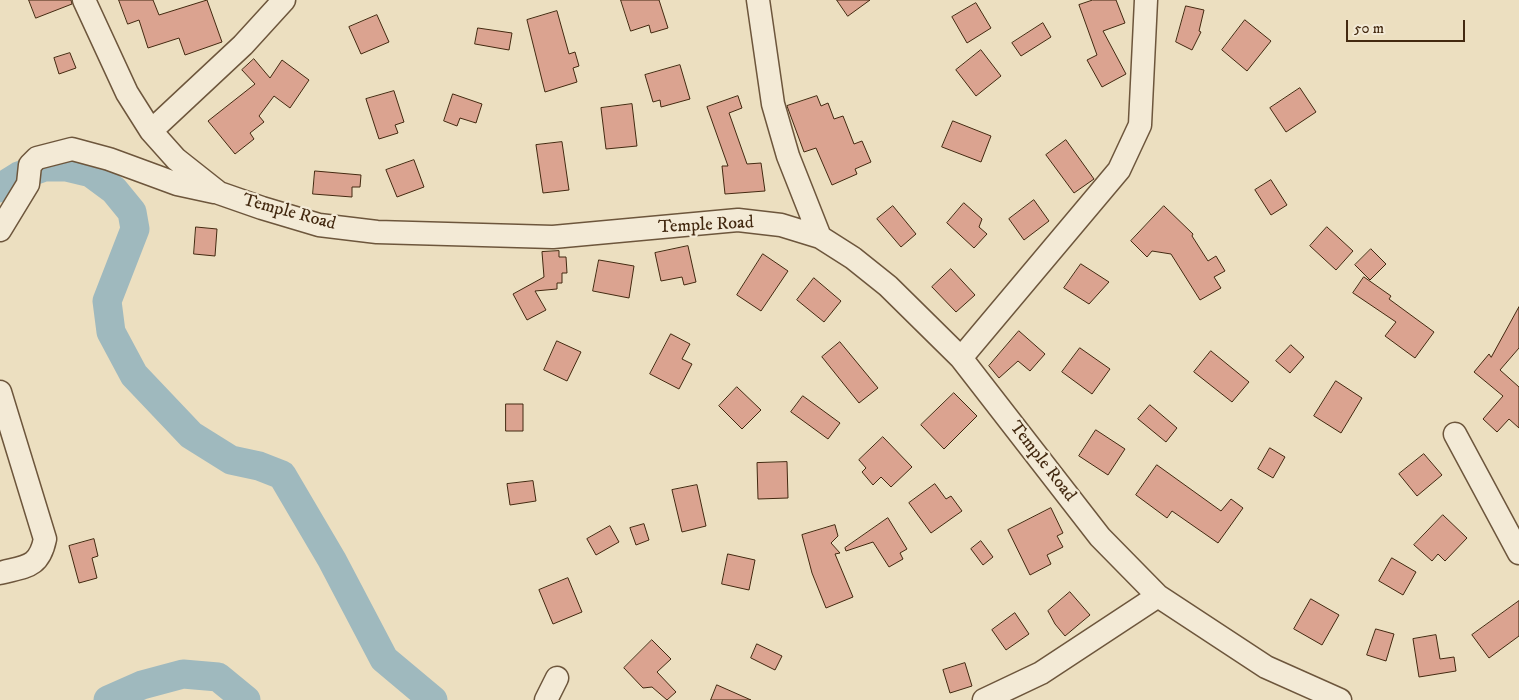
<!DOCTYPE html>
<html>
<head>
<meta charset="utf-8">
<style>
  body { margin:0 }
  #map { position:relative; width:1519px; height:700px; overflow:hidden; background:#ecdfc0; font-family:"IM FELL DW Pica",serif }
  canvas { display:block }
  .scale { position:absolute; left:1346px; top:20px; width:119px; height:22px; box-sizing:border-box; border:2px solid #432910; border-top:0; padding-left:6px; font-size:15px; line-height:18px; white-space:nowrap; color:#432910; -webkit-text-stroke:4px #f3ead6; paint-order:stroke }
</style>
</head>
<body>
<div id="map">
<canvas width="1519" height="700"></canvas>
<div class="scale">50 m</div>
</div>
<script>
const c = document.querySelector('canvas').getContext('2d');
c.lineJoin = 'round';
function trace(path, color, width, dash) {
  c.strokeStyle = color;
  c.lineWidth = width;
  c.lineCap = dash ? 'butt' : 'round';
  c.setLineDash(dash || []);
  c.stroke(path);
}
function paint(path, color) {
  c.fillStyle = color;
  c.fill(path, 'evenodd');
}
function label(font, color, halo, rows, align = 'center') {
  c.font = font + ' "IM FELL DW Pica",serif';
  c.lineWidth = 4.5;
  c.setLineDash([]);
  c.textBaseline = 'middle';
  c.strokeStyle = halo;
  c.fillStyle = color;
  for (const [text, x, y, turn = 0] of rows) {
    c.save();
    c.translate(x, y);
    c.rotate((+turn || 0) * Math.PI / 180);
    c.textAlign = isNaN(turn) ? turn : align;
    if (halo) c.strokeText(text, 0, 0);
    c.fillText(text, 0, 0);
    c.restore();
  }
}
const river = new Path2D(`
  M0 188 19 176 44 167H66L91 173 114 190 132 212 135 229 107 301 111 332 134 375 191 435 231 460 259 466 282 475 332 560 384 659 433 700
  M108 700 142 685 183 674 218 677 246 700`);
const building = new Path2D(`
  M29 0H71L72 4 36 18Z
  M119 0H153L159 15 207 0 222 42 185 55 179 38 148 48 139 20 128 24Z
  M621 0H659L668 28 651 33 649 25 631 31Z
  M837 0H870L848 16Z
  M1093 0H1116L1125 23 1103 31 1126 74 1102 87 1087 60 1097 55 1079 5Z
  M976 3 991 28 967 43 952 17Z
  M1186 6 1204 10 1199 31 1201 32 1192 50 1176 42Z
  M557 11 569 54 575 52 579 66 573 68 577 82 545 92 527 20Z
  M377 15 389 42 361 54 349 27Z
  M1245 20 1271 41 1247 71 1222 50Z
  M1043 23 1051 37 1021 56 1012 43Z
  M478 28 512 33 509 50 475 44Z
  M981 50 1001 76 976 96 956 70Z
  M70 53 76 68 59 74 54 58Z
  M254 59 270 78 282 60 309 80 290 108 274 96 259 116 264 122 250 133 254 139 235 154 208 121 255 84 242 70Z
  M680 65 690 99 661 107 660 100 653 102 645 75Z
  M1300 88 1316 112 1286 132 1270 108Z
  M394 91 404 122 395 125 398 133 379 139 366 99Z
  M453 94 482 104 476 123 460 118 457 126 444 121Z
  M738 96 742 108 729 113 747 164 761 163 765 191 725 194 722 166H728L707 107Z
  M817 96 821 106 828 103 834 119 843 116 854 144 862 141 871 162 855 169 857 174 832 185 816 148 804 152 787 106Z
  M632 104 637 146 606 149 601 108Z
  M953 121 991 136 981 162 942 147Z
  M1066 140 1094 179 1074 193 1046 155Z
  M562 142 569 190 543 193 536 145Z
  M414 160 424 187 397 197 386 170Z
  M315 171 361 175 360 187H352V197L313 194Z
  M1271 180 1287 205 1271 215 1255 190Z
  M1034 200 1049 221 1024 240 1009 219Z
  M964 203 982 219 979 227 987 234 974 248 947 223Z
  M893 206 916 234 901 247 877 219Z
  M1164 206 1193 234 1192 236 1208 261 1216 256 1225 271 1214 277 1221 288 1200 300 1171 254 1152 251 1147 257 1131 241Z
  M196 227 217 229 215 256 194 254Z
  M1327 227 1353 251 1336 270 1310 246Z
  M688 246 696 282 684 285 682 277 661 281 655 253Z
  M1371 249 1386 264 1370 280 1355 265Z
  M559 251V257H566L567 273H562V283H557V289L535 291 546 310 527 320 513 294 544 277 542 252Z
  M763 254 788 271 761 311 737 295Z
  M599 260 634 266 629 298 593 291Z
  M1081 264 1109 282 1089 304 1064 288Z
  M951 269 975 295 956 312 932 287Z
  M1364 277 1391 296 1389 299 1434 332 1415 358 1385 336 1396 322 1353 293Z
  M814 278 841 301 824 322 797 300Z
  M1519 307V348L1500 370 1519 387V428L1509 419 1497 432 1483 419 1503 396 1474 372 1489 354 1491 357Z
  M1019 331 1045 354 1030 371 1018 361 999 378 989 366Z
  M671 334 690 344 682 359 692 364 679 389 650 374Z
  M557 341 581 352 567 381 544 370Z
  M840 342 878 388 859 403 822 357Z
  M1291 345 1304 357 1290 373 1276 361Z
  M1080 348 1110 369 1092 394 1062 372Z
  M1211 351 1249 382 1232 402 1194 372Z
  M1336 381 1362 398 1341 433 1314 416Z
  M737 387 761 410 742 429 719 406Z
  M954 393 977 416 944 449 921 425Z
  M803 396 840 423 828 439 791 412Z
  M506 404H523V431H506Z
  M1150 405 1177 428 1166 442 1138 419Z
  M1096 430 1125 449 1108 475 1079 456Z
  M883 437 912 467 891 487 881 477 873 485 862 472 866 468 859 460Z
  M1270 448 1285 457 1273 478 1258 469Z
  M1424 454 1442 475 1417 496 1399 474Z
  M787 462 788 498 758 499 757 463Z
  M1157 465 1221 511 1231 499 1243 508 1218 543 1172 511 1167 518 1136 495Z
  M533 481 536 501 510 505 507 484Z
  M935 484 946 499 951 496 962 511 931 533 909 503Z
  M697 485 706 526 682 532 672 490Z
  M1051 508 1063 533 1057 536 1063 547 1047 555 1051 564 1030 575 1008 530Z
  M1443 515 1467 538 1445 561 1438 554 1432 561 1414 545Z
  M888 518 907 549 900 553 903 559 889 567 873 542 846 551 845 548Z
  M644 524 649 540 636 545 630 528Z
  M835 525 838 536 831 543 840 553 835 554 853 597 826 608 812 573 802 535Z
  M610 526 619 542 596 555 587 539Z
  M94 539 98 556 92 558 97 578 79 583 69 546Z
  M981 541 993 557 983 565 971 549Z
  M728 554 755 560 749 590 722 584Z
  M1392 558 1416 572 1403 595 1379 581Z
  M568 578 582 612 553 624 539 590Z
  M1070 592 1090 615 1065 636 1055 624 1048 611Z
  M1311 599 1339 615 1322 645 1294 629Z
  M1519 601V636L1489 658 1472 635Z
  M1015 613 1029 634 1006 650 992 630Z
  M1376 629 1394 634 1386 661 1367 655Z
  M1436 635 1440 659 1454 657 1456 671 1419 677 1413 639Z
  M652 640 671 659 657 672 676 692 667 700 652 687 643 688 624 668Z
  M757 644 782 656 775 670 751 658Z
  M965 663 972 686 950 693 943 670Z
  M717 685 751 700H711Z`);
const minor = new Path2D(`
  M84 0 127 93 151 131 176 159 219 193 262 208 319 225 377 232 553 237 738 220 781 225 820 237 853 258 888 286 961 358 1100 537 1158 596 1266 667 1340 700
  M758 0 773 104 788 156 820 237
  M151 131 243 45 284 0
  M0 230 28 184 30 165 37 158 72 149 109 159 177 184 214 192
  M961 358 1119 170 1140 125 1146 0
  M0 392 45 539C39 568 26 566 0 573
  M1455 434 1519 553
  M546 700 557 678
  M984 700 1041 673 1158 596`);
const streetNames = [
  ["Temple Road",289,213,15],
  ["Temple Road",706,226,-3],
  ["Temple Road",1042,462,52]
];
trace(river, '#9fb9be', 29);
paint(building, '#dba390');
trace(building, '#432910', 1);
trace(minor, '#6d563c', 25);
trace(minor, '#f3ead6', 22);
label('18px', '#432910', '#f3ead6', streetNames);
</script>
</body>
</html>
